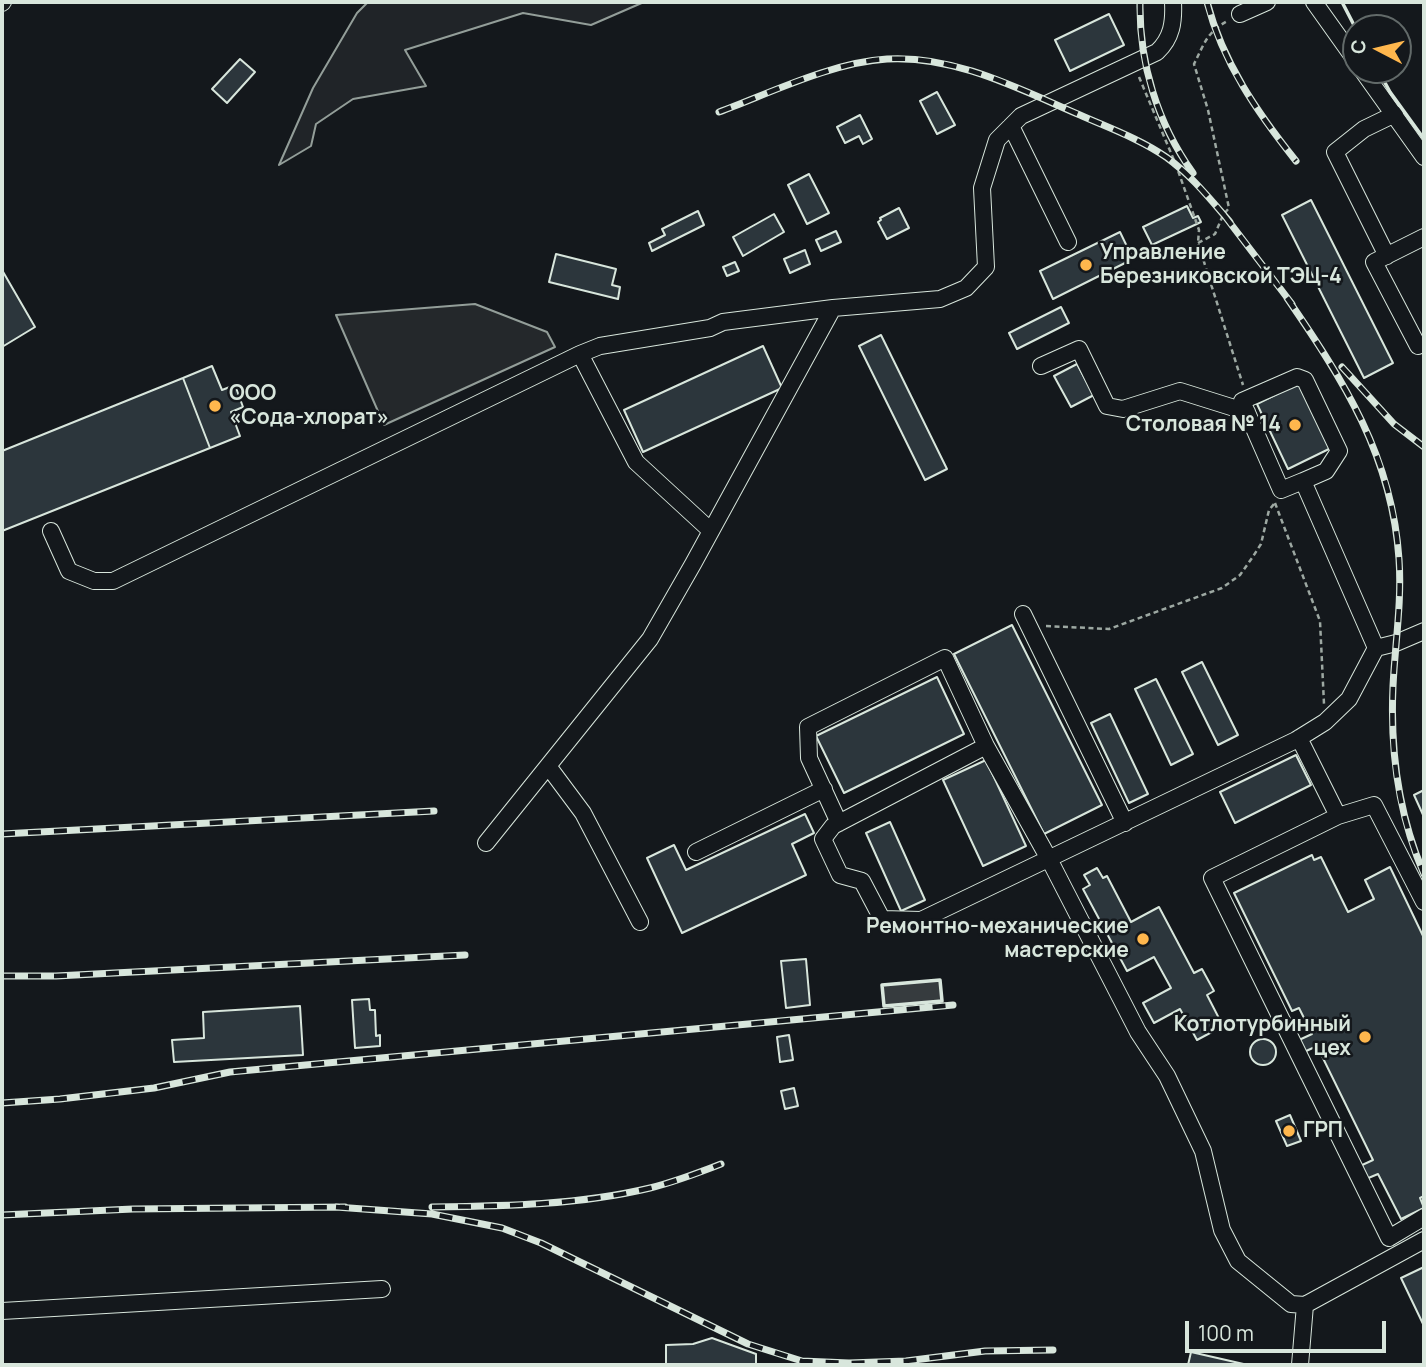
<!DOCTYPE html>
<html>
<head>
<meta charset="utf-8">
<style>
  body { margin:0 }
  #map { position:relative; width:1426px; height:1367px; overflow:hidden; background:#14181c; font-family:Manrope,sans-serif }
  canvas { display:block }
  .frame { position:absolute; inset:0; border:4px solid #d8e6dc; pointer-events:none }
  .north { position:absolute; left:1342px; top:14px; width:70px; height:70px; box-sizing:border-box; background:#14181c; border:2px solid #626a69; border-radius:50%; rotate:277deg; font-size:19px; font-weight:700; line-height:28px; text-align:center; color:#d8e6dc }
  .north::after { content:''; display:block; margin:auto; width:24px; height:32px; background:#ffb74d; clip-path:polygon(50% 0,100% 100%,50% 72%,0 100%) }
  .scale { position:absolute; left:1185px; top:1321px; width:201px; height:32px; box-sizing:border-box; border:4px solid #d8e6dc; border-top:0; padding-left:9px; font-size:21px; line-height:24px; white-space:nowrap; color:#d8e6dc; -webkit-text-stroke:5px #14181c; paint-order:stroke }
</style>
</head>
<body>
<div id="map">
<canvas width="1426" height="1367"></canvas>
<div class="frame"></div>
<div class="north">С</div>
<div class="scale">100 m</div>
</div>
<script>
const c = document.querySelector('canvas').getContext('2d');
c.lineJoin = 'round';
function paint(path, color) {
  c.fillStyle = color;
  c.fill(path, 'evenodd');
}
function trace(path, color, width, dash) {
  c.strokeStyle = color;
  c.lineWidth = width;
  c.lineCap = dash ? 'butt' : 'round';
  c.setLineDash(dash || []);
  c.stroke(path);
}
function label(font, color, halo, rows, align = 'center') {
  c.font = font + ' Manrope,sans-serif';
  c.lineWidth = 5;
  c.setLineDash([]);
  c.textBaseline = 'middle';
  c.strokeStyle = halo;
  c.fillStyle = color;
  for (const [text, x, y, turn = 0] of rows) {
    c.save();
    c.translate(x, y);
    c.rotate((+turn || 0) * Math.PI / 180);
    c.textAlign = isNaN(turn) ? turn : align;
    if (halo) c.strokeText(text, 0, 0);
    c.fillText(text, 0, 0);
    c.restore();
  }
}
const green = new Path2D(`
  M368 2H644L591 25 523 13 405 50 426 86 353 99 316 124 311 146 279 165 313 88 357 13Z`);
const parking = new Path2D(`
  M475 304 547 332 555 347 384 425 336 315Z`);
const water = new Path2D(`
  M940 980 942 1001 884 1006 882 985Z`);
const building = new Path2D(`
  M1109 14 1124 45 1070 71 1055 40Z
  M240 59 255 72 227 103 212 89Z
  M937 92 955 125 937 134 920 101Z
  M860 115 872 139 863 144 859 136 845 143 837 127Z
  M809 174 829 213 807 224 788 185Z
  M1311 200 1393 363 1364 378 1282 215Z
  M1187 206 1193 218 1198 216 1201 222 1152 245 1143 227Z
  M899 208 909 228 887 239 878 222 881 220 880 218Z
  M698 211 704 225 652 251 649 243 665 235 662 229Z
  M774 214 784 232 743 256 733 237Z
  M836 231 841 242 821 251 816 240Z
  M1120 232 1133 259 1053 299 1040 271Z
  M805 250 810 264 790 273 784 259Z
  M556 254 616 269 612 285 620 287 618 299 549 282Z
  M735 262 739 271 727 276 723 267Z
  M2 270 35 327 2 347Z
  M1061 307 1069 323 1017 349 1009 333Z
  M881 335 947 469 925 480 859 346Z
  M763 346 782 388 643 452 624 410Z
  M1077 364 1094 395 1071 407 1054 376Z
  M212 366 222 390 235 385 243 407 231 412 240 436 210 448 183 378Z
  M183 378 210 448 2 531V451Z
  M1301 382 1333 447 1288 469 1257 404Z
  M1012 625 1102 805 1044 834 954 654Z
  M1202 662 1238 735 1218 745 1182 672Z
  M937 677 964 734 844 793 816 736Z
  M1156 679 1193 754 1171 765 1135 689Z
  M1110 714 1148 794 1129 803 1091 723Z
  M1296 755 1311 785 1235 823 1220 792Z
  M986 760 1026 846 983 866 943 780Z
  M1424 790V817L1414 795Z
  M805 814 814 833 792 844 806 875 682 933 647 858 674 845 686 870Z
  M890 822 925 900 901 911 866 833Z
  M1312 855 1314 860 1321 857 1348 912 1374 899 1365 880 1390 867 1424 938V1196L1420 1198 1424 1208 1401 1219 1378 1174 1366 1179 1360 1166 1373 1160 1317 1046 1304 1052 1299 1040 1312 1034 1299 1008 1292 1011 1234 893Z
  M1097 868 1103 878 1107 876 1131 922 1159 907 1194 973 1202 969 1214 991 1207 995 1223 1026 1197 1040 1180 1009 1154 1023 1143 1003 1171 988 1154 957 1127 971 1083 889 1090 885 1084 875Z
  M806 959 810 1005 786 1008 781 961Z
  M369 999 370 1010H375L376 1036 380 1035V1046L355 1048 352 1000Z
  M300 1006 303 1055 174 1062 172 1040 204 1038 203 1012Z
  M789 1035 793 1060 780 1062 777 1037Z
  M1250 1052a13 13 0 1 1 26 0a13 13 0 1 1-26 0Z
  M794 1088 798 1106 785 1109 781 1091Z
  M1290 1115 1301 1141 1287 1146 1276 1121Z
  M1424 1267V1326L1401 1278Z
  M712 1338 756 1354V1365H666V1345L693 1344Z
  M1191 1352 1248 1365H1188Z`);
const path = new Path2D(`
  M1139 77 1176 165 1199 230 1198 243 1243 385
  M1198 243 1215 234 1223 215 1229 208 1208 110 1194 64C1205 42 1207 32 1229 20
  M1275 503 1320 621 1324 704
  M1046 626 1109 629 1222 588 1240 575 1252 558 1261 544 1269 510 1274 504`);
const minor = new Path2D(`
  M1314 2 1356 61
  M2 3 3 2
  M1240 14 1267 2
  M1362 70 1424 157
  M1011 126 1068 242
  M1387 256 1335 152 1364 129 1395 114
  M1418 346 1374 262 1424 237
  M1041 366 1079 349 1107 406 1123 409 1180 391 1247 412
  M1303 481 1326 471 1339 451 1305 380 1297 377 1242 401 1281 490 1303 481 1376 648
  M51 531 69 571 94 581H113L580 354
  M711 531 636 462 580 354 600 346 710 328 723 322 833 308 940 299 966 288 986 267 982 188 997 140 1021 116 1157 52C1172 38 1174 22 1173 2
  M1023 614 1125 823
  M1299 738 1338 816
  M986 746 833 826 823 839 840 875 862 881 882 919 921 920 1296 740 1325 722 1349 699 1376 648 1396 643 1424 631
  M548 766 583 813 640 922
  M839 823 809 758 808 727 945 658 986 746 1049 859 1138 1032 1167 1076 1203 1151 1222 1230 1238 1261 1291 1304 1305 1305
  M486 843 650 639 693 564 833 308
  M696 852 824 789
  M1424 902 1374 805 1338 816 1212 878 1389 1238 1424 1217
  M2 1311 382 1289
  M1300 1365 1305 1305 1424 1240`);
const rail = new Path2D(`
  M1140 2C1139 62 1157 123 1193 173
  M1207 2C1223 63 1257 112 1296 161
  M719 112C770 93 833 62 887 59 955 55 1019 89 1080 115 1109 128 1140 139 1166 157 1191 175 1210 199 1230 222
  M1224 215 1292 304
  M1287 298C1344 381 1392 456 1399 559 1402 602 1395 644 1393 686 1390 752 1398 814 1424 874
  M1342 367 1394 424 1424 447
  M2 834 434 811
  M2 976H56L465 955
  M2 1103 60 1099 154 1088 230 1072 953 1005
  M336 1207 432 1214 502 1228 541 1243 748 1344 802 1361 849 1363 906 1361 985 1351 1053 1350
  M432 1207C505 1206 579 1205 650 1188 674 1182 698 1173 721 1164
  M2 1215 133 1209 345 1207`);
const wall = new Path2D(`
  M1342 2 1356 29
  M1378 70 1390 92 1424 139
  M940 980 942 1001 884 1006 882 985Z`);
const markers = [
  [1086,265,7,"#ffb74d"],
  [215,406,7,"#ffb74d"],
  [1295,425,7,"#ffb74d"],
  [1143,939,7,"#ffb74d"],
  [1365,1037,7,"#ffb74d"],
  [1289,1131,7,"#ffb74d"]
];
const poiNames = [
  ["Управление",1100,253],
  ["Березниковской ТЭЦ-4",1100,277],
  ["ООО",229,394],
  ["«Сода-хлорат»",229,418],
  ["Cтоловая № 14",1281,425,"right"],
  ["Ремонтно-механические",1129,927,"right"],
  ["мастерские",1129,951,"right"],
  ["Котлотурбинный",1351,1025,"right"],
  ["цех",1351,1049,"right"],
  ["ГРП",1303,1131]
];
paint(green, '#202428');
trace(green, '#939e99', 2);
paint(parking, '#24282b');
trace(parking, '#939e99', 2);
paint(water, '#363b3e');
trace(water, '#939e99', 2);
paint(building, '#2c363c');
trace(building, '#d8e6dc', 2);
trace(minor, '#d8e6dc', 18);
trace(path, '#9da8a2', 2.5, [5, 3.5]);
trace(minor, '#14181c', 16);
trace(rail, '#d8e6dc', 7);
trace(rail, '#14181c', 4.5, [13]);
trace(wall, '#d8e6dc', 3.5);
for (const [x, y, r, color] of markers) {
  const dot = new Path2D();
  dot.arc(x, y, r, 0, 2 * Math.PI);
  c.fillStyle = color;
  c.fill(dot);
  trace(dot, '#14181c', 2.5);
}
label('bold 21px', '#d8e6dc', '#14181c', poiNames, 'left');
</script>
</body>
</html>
